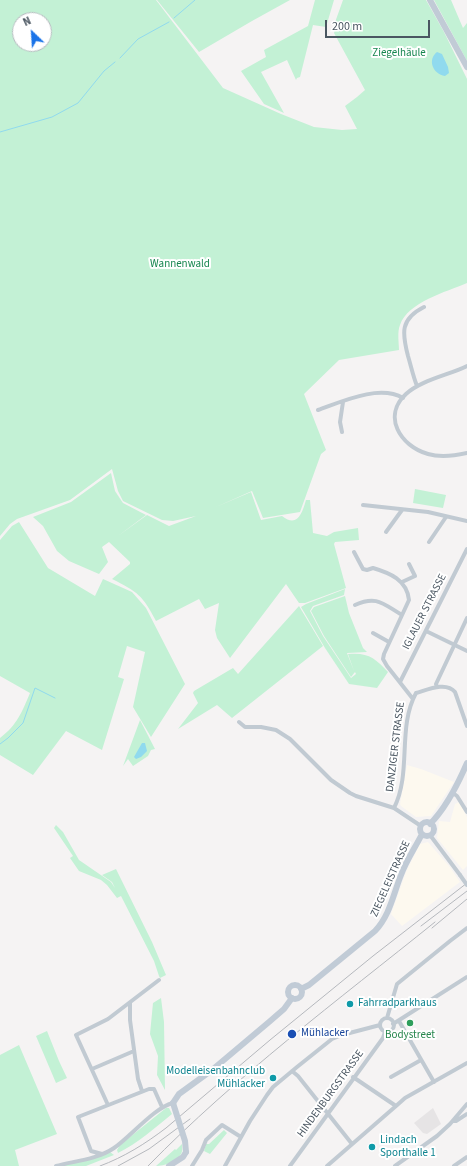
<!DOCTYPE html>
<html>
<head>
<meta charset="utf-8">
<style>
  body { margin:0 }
  #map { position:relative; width:467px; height:1166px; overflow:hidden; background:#f5f3f3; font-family:"Source Sans 3",sans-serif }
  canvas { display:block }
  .north { position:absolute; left:12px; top:12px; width:40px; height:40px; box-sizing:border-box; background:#fff; border:1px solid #b7bbc0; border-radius:50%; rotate:335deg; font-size:11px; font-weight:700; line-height:16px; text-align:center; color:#4a5661 }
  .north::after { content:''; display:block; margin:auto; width:14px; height:18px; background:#1a73e8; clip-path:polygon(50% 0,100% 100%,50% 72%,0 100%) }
  .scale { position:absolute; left:325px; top:20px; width:105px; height:18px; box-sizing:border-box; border:2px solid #4a5661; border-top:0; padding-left:5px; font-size:12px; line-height:14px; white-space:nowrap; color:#4a5661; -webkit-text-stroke:3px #fff; paint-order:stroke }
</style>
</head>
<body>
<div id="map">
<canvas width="467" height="1166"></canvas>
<div class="north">N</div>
<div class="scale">200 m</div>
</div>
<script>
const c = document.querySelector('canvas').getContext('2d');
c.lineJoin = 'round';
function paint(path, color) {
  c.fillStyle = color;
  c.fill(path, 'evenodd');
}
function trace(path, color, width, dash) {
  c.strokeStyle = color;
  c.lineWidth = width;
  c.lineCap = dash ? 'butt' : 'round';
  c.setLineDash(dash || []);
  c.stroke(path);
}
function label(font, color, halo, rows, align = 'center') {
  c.font = font + ' "Source Sans 3",sans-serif';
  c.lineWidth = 4;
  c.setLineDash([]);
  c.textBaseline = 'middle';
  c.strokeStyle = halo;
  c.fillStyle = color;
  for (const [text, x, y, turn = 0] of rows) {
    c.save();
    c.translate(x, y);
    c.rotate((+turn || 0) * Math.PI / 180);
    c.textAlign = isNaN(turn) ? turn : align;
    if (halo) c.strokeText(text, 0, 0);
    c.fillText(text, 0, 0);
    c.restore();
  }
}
const commercial = new Path2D(`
  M407 765 421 769 454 782 431 816 416 817 401 806 400 804Z
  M459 802 467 817V866L463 870 437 838 439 821 450 822 455 804Z
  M428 842 449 866 460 882 402 926 391 914 406 872 420 844Z`);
const education = new Path2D(`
  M433 1108 441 1124 427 1134 423 1133 414 1123Z`);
const green = new Path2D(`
  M0 0H156L223 88 281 114 314 127 342 130 357 129 345 106 357 97 365 90 334 33 335 30 333 28 343 0H426L444 32 467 79V283C446 292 408 302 400 325 397 332 399 343 399 350L339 360 304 394 326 450 321 454 300 512 263 518 252 491 216 507 251 492 261 520 282 516C297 528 302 514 306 500H310L313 533 327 536 334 532 358 528 359 540 335 542 334 544 346 588 305 603H299L286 584 230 658 217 638 215 630 219 603 205 609 199 599 156 621C142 595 138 592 112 579L130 564V562L109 542 102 547 108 562 99 574 69 561 57 551 43 526 33 517 71 502 111 473 115 491 123 503 146 515 118 536 147 515 169 526 196 516 173 521 162 520 123 501 118 491 112 469 70 500 17 519 10 524 0 536ZM20 20H44V44H20Z
  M157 0H290L252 21 199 52Z
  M315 0H334L326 27 313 25 300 77 297 78 296 80 287 60 261 72 284 113 264 104 241 71 266 57 264 50 308 26Z
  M434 0H451L463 28 467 23V61Z
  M415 489 446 495 443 508 413 503Z
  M19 522 48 568 95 596 103 579 132 592 146 608 185 684 151 737 133 707 145 652 127 646 118 677 124 679 102 750 66 731 33 775 0 755V738C17 725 22 712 30 693L0 676V540L12 526Z
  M345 589 344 595 313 606 310 611 323 636 351 678 356 674 355 672 351 677 324 636 311 611 314 607 345 596 349 613 363 648 367 652 347 653 354 671 348 654C368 652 375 658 388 672L377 688 349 684 325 648 301 607 306 604Z
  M299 606 323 646 232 718 217 705 178 729 198 703 193 693 194 691 233 668 238 674Z
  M140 720 155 749 151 750 148 756 133 766 128 759 123 766Z
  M56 825 63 832 79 860 111 882 115 888 112 882 102 875 116 869 152 942 166 975 160 978 159 976 154 961 121 896 117 898 107 885 101 880 79 871 70 858 73 856 54 828Z
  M161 998 164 1022 165 1090 157 1075 158 1056 150 1034 153 1003Z
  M47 1031 59 1061 53 1064 59 1061 67 1078 56 1083 36 1036Z
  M19 1045 57 1134 15 1150 19 1166H0V1055Z
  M166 1108H169L172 1114C155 1128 138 1143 118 1153L117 1150 120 1145Z
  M224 1130 227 1133 210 1154 204 1151 206 1144H209Z
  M182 1144C182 1147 183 1151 181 1154 177 1162 164 1166 156 1166L175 1149 176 1150Z
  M110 1152 114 1155 86 1166H61Z`);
const water = new Path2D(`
  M437 52 442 54 448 67 449 73 445 76C433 74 427 60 437 52Z
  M142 743H145L147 751 141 757 136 759 134 757Z`);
const stream = new Path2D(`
  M174 18 195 0
  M120 58 138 39 169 22
  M0 132 52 117 78 103 104 71 115 62
  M0 744 8 738 23 723 35 688 55 698`);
const street = new Path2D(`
  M467 366C449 375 421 380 406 394 382 416 400 446 428 454 441 458 454 456 467 453
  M417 386C413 376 411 366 408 356 402 333 400 319 424 307
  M318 410C341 402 379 384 403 398
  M342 432 340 422 343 402
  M363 505 428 512 467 521
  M386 532 402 510
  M429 542 446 517
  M354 552 363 569 367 570 373 568C390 573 407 580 409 600L384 654 383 659 387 666 413 699
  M402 582 415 576 409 564
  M355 605C377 595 383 604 402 615
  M426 631 467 651
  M373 633 389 642
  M400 682 467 549
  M437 687 436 684 467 618
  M239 722 245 727H261L276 730 290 739 331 780 350 793 356 796 394 808 421 826
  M453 793 457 796 467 812
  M394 808C412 772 397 728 416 693 427 690 446 681 455 692L467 726
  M430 835 460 875
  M130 1003V1020L138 1079 142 1091
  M387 1018 397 984 450 941 467 928
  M380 1025a7 7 0 1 1 14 0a7 7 0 1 1-14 0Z
  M399 1021 434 1082
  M393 1024 467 977
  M92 1069 134 1051
  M292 1071 298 1076 352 1144
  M353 1077 396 1106 405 1098 467 1063
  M391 1077 421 1060
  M108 1105 76 1035 108 1019 159 980
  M453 1121H456L467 1114
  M102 1154 91 1151 78 1117 149 1089H154L162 1107
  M56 1166C75 1161 98 1159 114 1148 130 1137 155 1107 173 1103
  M192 1166 202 1150 206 1140 222 1125 241 1137
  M225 1166 250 1121 267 1095 273 1087 297 1067 332 1039 342 1035 380 1025
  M290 1166 383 1038 385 1032
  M327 1166 396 1106
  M395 1166 437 1136 450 1124 467 1104
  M454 1166 467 1157`);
const secondary = new Path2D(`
  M430 0 467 67
  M420 829a7 7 0 1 1 14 0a7 7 0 1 1-14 0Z
  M430 824C447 807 458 784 467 763
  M288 992a7 7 0 1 1 14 0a7 7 0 1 1-14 0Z
  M301 989 309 985 375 931C390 915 393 895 401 875 406 861 415 848 422 834
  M173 1103 179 1094 212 1070 269 1022 284 1009 292 998
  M169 1166 183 1157 186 1152`);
const rail = new Path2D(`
  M421 926 467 891
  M432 928 467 899
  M100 1166C124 1157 145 1144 166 1128L270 1040 373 956 467 883
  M118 1166 149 1149 190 1119
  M148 1166C236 1076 337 1001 435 922`);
const streetBridge = new Path2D(`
  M460 875 467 885`);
const secondaryBridge = new Path2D(`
  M173 1103 185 1141 186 1152`);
const markers = [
  [350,1004,4,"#0f9aa8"],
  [410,1023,4,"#2e9e5b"],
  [292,1034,5,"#1a4fb4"],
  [273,1078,4,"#0f9aa8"],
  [372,1147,4,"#0f9aa8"]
];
const parkNames = [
  ["Ziegelhäule",399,54],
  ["Wannenwald",180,265]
];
const streetNames = [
  ["IGLAUER STRASSE",425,612,-63],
  ["DANZIGER STRASSE",396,747,-83],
  ["ZIEGELEISTRASSE",391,879,-66],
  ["HINDENBURGSTRASSE",331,1094,-54]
];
const cultureNames = [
  ["Fahrradparkhaus",358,1004],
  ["Modelleisenbahnclub",265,1072,"right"],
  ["Mühlacker",265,1085,"right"],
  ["Lindach",380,1141],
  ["Sporthalle 1",380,1154]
];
const transitNames = [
  ["Mühlacker",301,1034]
];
const leisureNames = [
  ["Bodystreet",410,1036]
];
paint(commercial, '#fdf9ef');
paint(education, '#e6e4e5');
paint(green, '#c3f1d5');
paint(water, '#90daee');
trace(stream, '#90daee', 1);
trace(street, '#c1cad2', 4);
trace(secondary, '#c1cbd6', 6);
trace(rail, '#b5b8bd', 1);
trace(streetBridge, '#c1cad2', 4);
trace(secondaryBridge, '#c1cbd6', 6);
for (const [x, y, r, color] of markers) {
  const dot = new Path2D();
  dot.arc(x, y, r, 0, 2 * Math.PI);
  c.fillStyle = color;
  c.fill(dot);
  trace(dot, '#fff', 1.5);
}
label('11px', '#17864f', '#fff', parkNames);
label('11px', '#4a5661', '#fff', streetNames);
label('11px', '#0d838f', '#fff', cultureNames, 'left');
label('11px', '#164399', '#fff', transitNames, 'left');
label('11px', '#27864d', '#fff', leisureNames);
</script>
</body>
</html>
